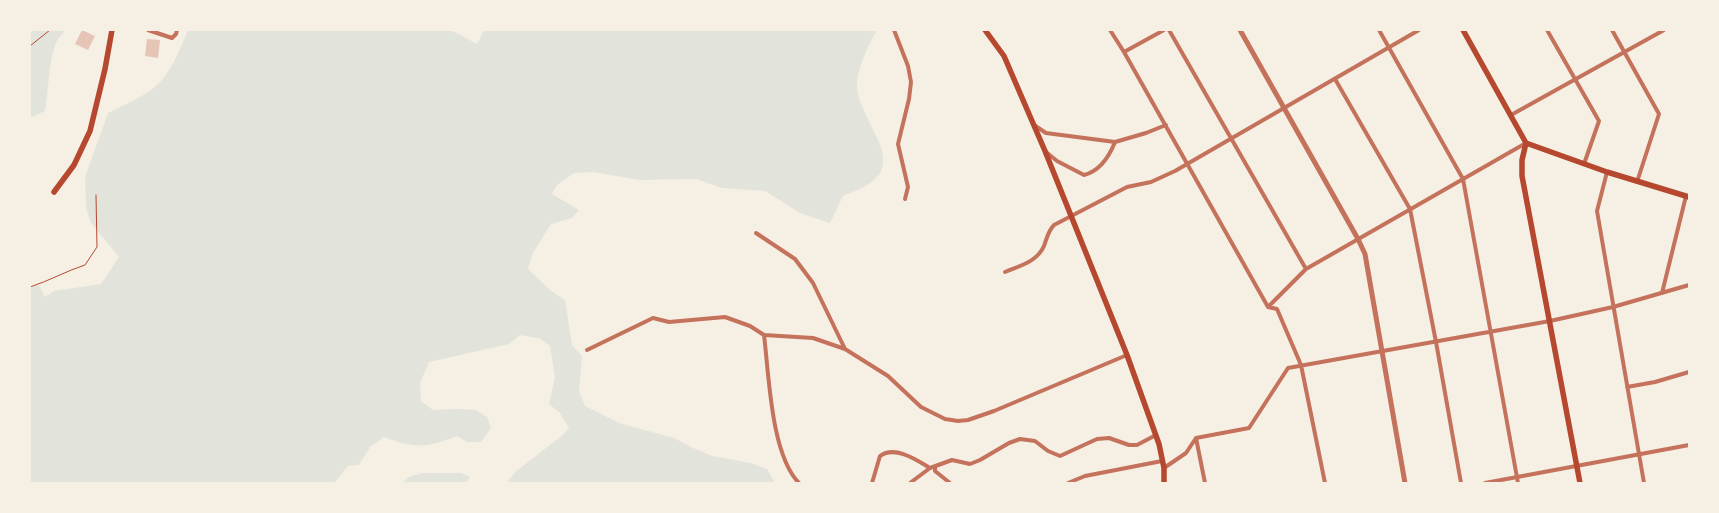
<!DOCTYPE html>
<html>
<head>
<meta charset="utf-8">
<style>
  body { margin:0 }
  #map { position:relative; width:1719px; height:513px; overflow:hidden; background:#f6efe4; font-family:"Exo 2",sans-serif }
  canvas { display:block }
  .frame { position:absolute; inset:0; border:31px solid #f6efe4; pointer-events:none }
</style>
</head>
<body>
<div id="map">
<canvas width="1719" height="513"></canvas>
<div class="frame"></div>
</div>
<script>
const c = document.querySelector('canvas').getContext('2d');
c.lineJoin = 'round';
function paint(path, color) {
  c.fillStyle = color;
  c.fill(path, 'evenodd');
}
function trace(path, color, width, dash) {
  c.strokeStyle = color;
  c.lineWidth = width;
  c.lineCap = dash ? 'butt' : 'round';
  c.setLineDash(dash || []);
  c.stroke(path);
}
const green = new Path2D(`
  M30 30H66C64 33 60 36 58 39 48 57 49 90 45 111L30 118Z
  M188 30H451L477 44 484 30H877C867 48 854 73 858 95 859 101 863 107 865 113 869 122 874 131 878 140 894 175 871 185 843 196L830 223 800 213 765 191 722 188 696 179 638 180 594 172 574 173 557 185 552 194 579 210 572 218 551 224 533 253 528 269 550 290 565 300 572 345 582 356 579 391 585 406 619 423 674 438 691 447 712 456 751 463 767 469 775 483H507L515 472 563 435 569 428 560 413 549 404 555 377 550 346 541 339 520 335 509 344 429 362 420 383 421 401 433 410 457 409 476 410 487 417 491 428 481 442H467L457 436C427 448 414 449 384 437L370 447 359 465 348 466 334 483H30V287L39 285 45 297 54 291 101 284 119 257 91 223 86 208 85 177 108 113C124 105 150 94 161 81 173 67 181 47 188 30Z
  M422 473H461L470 477 466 483H402L409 477Z`);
const building = new Path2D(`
  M82 30 95 36 88 50 75 44Z
  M147 39 160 40 158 58 145 56Z`);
const path = new Path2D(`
  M30 46 50 30
  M30 287C49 281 66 271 85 265L97 247 96 195`);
const minor = new Path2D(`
  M148 30 172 38 176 34 177 30
  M894 30 908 66 911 82 909 99 898 144 908 187 905 199
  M1110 30 1124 52 1268 307 1277 309 1301 365 1325 483
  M1169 30 1306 269
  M1379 30 1463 179 1518 483
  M1547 30 1599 121 1584 164
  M1612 30 1659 114 1637 182
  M1124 52 1164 30
  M1335 79 1410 209 1436 342 1461 483
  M1511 115 1664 30
  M1034 125 1046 133 1115 142 1146 133 1166 125
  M1046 152 1057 161 1084 175C1100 171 1109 157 1115 142
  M1607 172 1597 211 1644 483
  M756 233 795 259 813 283 845 349
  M1005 272C1019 266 1037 262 1044 246 1047 238 1048 231 1054 225L1127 187 1151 182 1175 171 1419 30
  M1662 293 1686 196
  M1268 307 1306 269 1526 143
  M764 335C769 375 771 455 799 483
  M587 350 653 318 669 322 725 317 750 326 764 335 813 338 845 349 888 376 921 407 945 419 958 421 968 420 994 411 1127 355
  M1627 387 1655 382 1689 372
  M1196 438 1205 483
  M935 467V471L950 483
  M1164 468 1186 453 1196 438 1249 428 1288 368 1550 321 1613 307 1689 285
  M872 483 880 456C895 445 917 460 930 468
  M910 483 930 468 952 460 970 464 980 460 1009 443 1020 439 1035 441 1048 451 1060 456 1097 439 1109 438 1129 445H1137L1156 435
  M1068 483 1085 476 1162 461
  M1485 483 1689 445`);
const tertiary = new Path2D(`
  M1240 30 1358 239 1365 254 1405 483`);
const secondary = new Path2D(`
  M985 30 1004 56 1045 151 1127 355 1159 444 1164 468V483
  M1463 30 1526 143 1607 172 1689 197
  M1526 143 1522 160V176L1580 483
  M54 192 74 165 90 131 105 69 112 30`);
paint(green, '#e2e4dc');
paint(building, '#e6c5b7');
trace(path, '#b5482f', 1);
trace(minor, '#c5725c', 4);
trace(tertiary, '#c5725c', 5);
trace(secondary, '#b5482f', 5.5);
</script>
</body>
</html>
